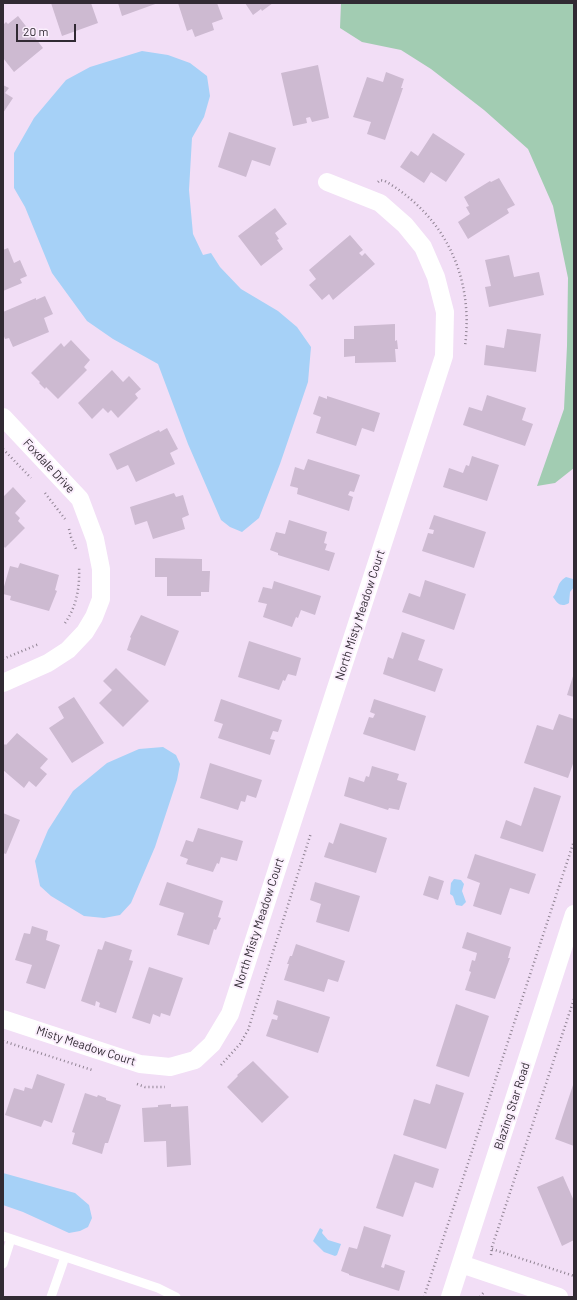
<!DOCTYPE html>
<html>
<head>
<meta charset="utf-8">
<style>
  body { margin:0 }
  #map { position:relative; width:577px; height:1300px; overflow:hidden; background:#f2def6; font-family:Barlow,sans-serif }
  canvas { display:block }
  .frame { position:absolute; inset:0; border:4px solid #312a33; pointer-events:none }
  .scale { position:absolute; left:16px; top:24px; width:60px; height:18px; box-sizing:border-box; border:2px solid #312a33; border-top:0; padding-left:5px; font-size:12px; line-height:14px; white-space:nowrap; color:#312a33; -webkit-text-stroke:3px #fbeffd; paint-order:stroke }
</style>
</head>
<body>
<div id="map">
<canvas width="577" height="1300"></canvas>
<div class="frame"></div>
<div class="scale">20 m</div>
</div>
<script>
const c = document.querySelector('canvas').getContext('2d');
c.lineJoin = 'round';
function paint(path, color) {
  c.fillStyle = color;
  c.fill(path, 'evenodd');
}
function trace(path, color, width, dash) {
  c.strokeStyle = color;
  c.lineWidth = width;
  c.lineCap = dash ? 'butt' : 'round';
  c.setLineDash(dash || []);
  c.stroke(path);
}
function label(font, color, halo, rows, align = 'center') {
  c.font = font + ' Barlow,sans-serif';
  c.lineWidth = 4;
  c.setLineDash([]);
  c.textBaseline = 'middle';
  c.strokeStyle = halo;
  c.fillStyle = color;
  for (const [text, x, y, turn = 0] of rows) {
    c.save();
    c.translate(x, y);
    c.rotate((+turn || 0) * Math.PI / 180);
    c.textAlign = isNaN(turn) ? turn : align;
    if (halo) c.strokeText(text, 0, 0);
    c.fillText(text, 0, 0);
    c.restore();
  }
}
const green = new Path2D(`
  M341 3H574V468L555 483 537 486 564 409 567 346 568 278 553 206 528 149 484 110 431 69 401 50 362 42 340 28Z`);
const water = new Path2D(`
  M142 51 168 55 190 63 207 76 210 96 204 117 192 138 189 190 193 234 203 255 211 253 220 267 241 289 278 311 297 327 311 347 308 382 280 464 259 518 242 532 230 527 221 520 188 444 158 364 113 339 87 321 52 273 25 207 14 188V153L34 118 66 80 90 67Z
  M566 577 573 579 574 587 570 592 569 603C561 608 557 603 553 597 559 590 556 583 566 577Z
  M163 747 176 755 180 764 177 780 155 847 131 903 120 915 104 918 84 916 51 896 40 886 35 861 48 830 73 791 107 763 139 749Z
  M454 879 461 880 464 884 462 891 466 902 462 906 456 905 453 896 450 894 451 883Z
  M3 1173 75 1193 89 1205 92 1218 88 1227 80 1231 69 1233 23 1212 3 1205Z
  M320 1228 323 1230 322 1233 328 1240 341 1244 337 1255 335 1256 324 1252 313 1241Z`);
const building = new Path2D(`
  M51 3H91L98 23 62 36Z
  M118 3H158L122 16Z
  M178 3H217L223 19 212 23 214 30 195 37 192 29 187 31Z
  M245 3H273L262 11 261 9 253 15Z
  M18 16 43 48 14 72 3 58V25L6 22 8 24Z
  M318 65 329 118 312 122 310 117 306 118 307 123 293 126 281 73Z
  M386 72 404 79 401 88H403L385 140 367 134 371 122 353 117 367 77 383 82Z
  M3 85 9 88 5 93 13 98 3 113Z
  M229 132 276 148 270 166 252 160 246 177 218 167Z
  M433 133 465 154 446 182 431 172 424 183 400 167 411 151 418 156Z
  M499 178 515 205 507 209 509 213 468 239 458 222 470 214 466 207 469 206 464 197 490 181 491 182Z
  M275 208 287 224 275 233 279 239 277 240 283 249 261 266 238 236Z
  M350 235 363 250 359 253 362 256 365 253 375 264 333 300 329 294 322 300 309 285 316 279 309 270Z
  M8 248 14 263 20 260 27 276 20 279 22 283 3 291V250Z
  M509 255 514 277 539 272 544 295 489 307 485 287 491 286 485 260Z
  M45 296 53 314 44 318 49 332 13 347 9 338 5 339 3 334V312L36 298V300Z
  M395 324V341L397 340 398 349H395L396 362 355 363V356L344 357V339H354V326Z
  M507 329 541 334 536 372 484 365 486 345 504 348Z
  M71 340 90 360 84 367 87 370 58 399 46 387 45 389 39 383 40 382 31 373 61 343 64 347Z
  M112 370 123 382 129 376 141 389 135 394 138 398 118 418 111 410 108 413 103 408 92 419 78 403Z
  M487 395 526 408 522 420 533 424 525 446 463 425 469 407 482 411Z
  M319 396 327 399V396L380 413 374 432 362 428 356 446 316 433 321 417 313 414Z
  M167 428 178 449 170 453 175 464 136 482 128 465 117 470 109 454 159 430 160 432Z
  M472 456 499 465 487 501 443 487 449 468 463 473 466 465 469 466Z
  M308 459 360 475 354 492 350 491 348 495 353 497 349 511 297 494 298 488 290 486 295 467 304 470Z
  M13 487 26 501 15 513 20 518 18 521 25 528 5 548 3 545V497Z
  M174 493 176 497 183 495 189 515 182 518 185 529 153 539 147 521 135 525 130 507Z
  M434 515 486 532 474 568 422 551 428 533 433 534 434 530 429 529Z
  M289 520 327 532 324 543 327 544 325 550 335 553 329 571 278 555V553L270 550 276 532 285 534Z
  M155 558 202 559V571H210L209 592H201V596H167V577H155Z
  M20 563 59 575 55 590 57 591 49 611 10 600 11 596 3 594V590L10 566 18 568Z
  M425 580 466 594 454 630 402 612 409 593 420 597Z
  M274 581 321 596 315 615 301 610 298 618 296 617 292 627 263 617 267 604 258 602 263 587 272 589Z
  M141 615 179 631 165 666 127 650 131 638 130 637Z
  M402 632 425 640 418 660 443 669 435 692 383 674 388 657 393 659Z
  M249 641 301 658 296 676 288 674 285 681 283 680 279 690 238 677Z
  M116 668 149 701 123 727 99 703 112 690 103 681Z
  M574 673V697L567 695Z
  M74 697 104 743 72 763 49 728 64 718 58 707Z
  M221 699 282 720 278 732 273 731 270 739 275 740 270 755 218 738 223 724 214 721Z
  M374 699 426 716 415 751 363 734 369 717 373 718 375 714 370 712Z
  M559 714 574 719V761L568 778 524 763 537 725 553 730Z
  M17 733 48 759 40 768 47 774 36 787 29 781 24 788 3 770V746L5 744 6 745Z
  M210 763 262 780 256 798 247 795 245 802 241 801 238 810 200 798Z
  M372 766 399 774 397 780 407 783 399 810 389 808 388 810 344 796 349 777 364 782 366 776 369 777Z
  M534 787 561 796 543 852 500 838 506 820 521 826Z
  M3 813 20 820 6 854 3 853Z
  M340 823 387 838 376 873 324 857 329 842 333 844Z
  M198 828 243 841 237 861 221 857 219 864 217 863 213 872 186 864 188 859 180 856 186 840 193 842Z
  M475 854 536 874 529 894 510 888 501 915 473 906 480 883 467 878Z
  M429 876 444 881 438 900 423 895Z
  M167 882 223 901 218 917 221 918 216 930 214 929 209 945 177 935 184 913 159 905Z
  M315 882 360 896 349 932 316 922 321 904 310 900Z
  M32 926 48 931 46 940 60 945 45 989 26 983 32 965 15 960 24 933 30 934Z
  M467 932 511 947 508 958H510L495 999 465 990 471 972 469 971 472 960 475 961 477 953 462 948Z
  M105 941 132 950 129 960 133 961 116 1013 99 1007 100 1003 96 1001 95 1006 81 1001 98 949 102 950Z
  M296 944 345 961 338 982 328 979 324 992 284 980 289 964H287L290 956H292Z
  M149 967 183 978 170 1016 161 1013 160 1017 153 1014 150 1024 132 1018Z
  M277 1000 330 1017 318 1053 266 1036 272 1019 277 1020 278 1016 273 1014Z
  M456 1004 489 1016 469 1077 436 1066Z
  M253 1061 289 1097 262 1123 227 1087 238 1076 237 1075Z
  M37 1074 65 1084 52 1123 44 1120 41 1127 5 1115 14 1088 24 1091 25 1087 32 1089Z
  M574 1082V1146L555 1139Z
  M436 1084 464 1093 446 1149 403 1135 414 1099 430 1104Z
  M85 1093 97 1097 98 1095 106 1098V1100L121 1105 108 1143H105L102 1154 72 1144 75 1133 72 1132Z
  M171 1104V1107L188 1106 191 1165 167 1167 166 1141 144 1142 142 1108 158 1107V1105Z
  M394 1154 439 1169 433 1188 415 1182 403 1217 376 1208Z
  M563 1176 574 1201V1240L562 1246 537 1187Z
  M364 1226 391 1235 381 1267 384 1268 385 1264 405 1271 399 1291 349 1275V1274L341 1271 349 1247 357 1249Z`);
const path = new Path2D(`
  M378 182 380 180 385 181C445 216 474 277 465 346
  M3 449 31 478
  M45 493 65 519
  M69 529 71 537 76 549
  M65 623C77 606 80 586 79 566
  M3 659 39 644
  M3 1041 92 1070
  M221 1065 240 1044 248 1030 311 833
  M137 1084 145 1087H165
  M492 1249 574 1276
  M491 1255 492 1247 574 999
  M424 1297 574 841
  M480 1297 484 1292`);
const service = new Path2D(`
  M3 1236 158 1288 176 1297
  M3 1264 11 1239
  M51 1297 65 1257`);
const minor = new Path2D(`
  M3 417 80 499 95 539 101 569V599L94 617 85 632 68 650 48 663 3 683
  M3 1019 140 1064 170 1067 195 1060 212 1044 230 1014 444 356 445 312 436 277 423 247 405 225 380 203 327 182
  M461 1264 559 1297
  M450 1297 574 914`);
const streetNames = [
  ["Foxdale Drive",49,466,47],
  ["North Misty Meadow Court",360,615,-72],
  ["North Misty Meadow Court",259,923,-72],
  ["Misty Meadow Court",86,1046,18],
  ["Blazing Star Road",512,1106,-72]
];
paint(green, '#a2ccb2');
paint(water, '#a6d1f7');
paint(building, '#cdbad1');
trace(path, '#908393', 2.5, [1, 3]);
trace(service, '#fff', 9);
trace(minor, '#fff', 18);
label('12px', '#312a33', '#fbeffd', streetNames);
</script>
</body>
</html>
